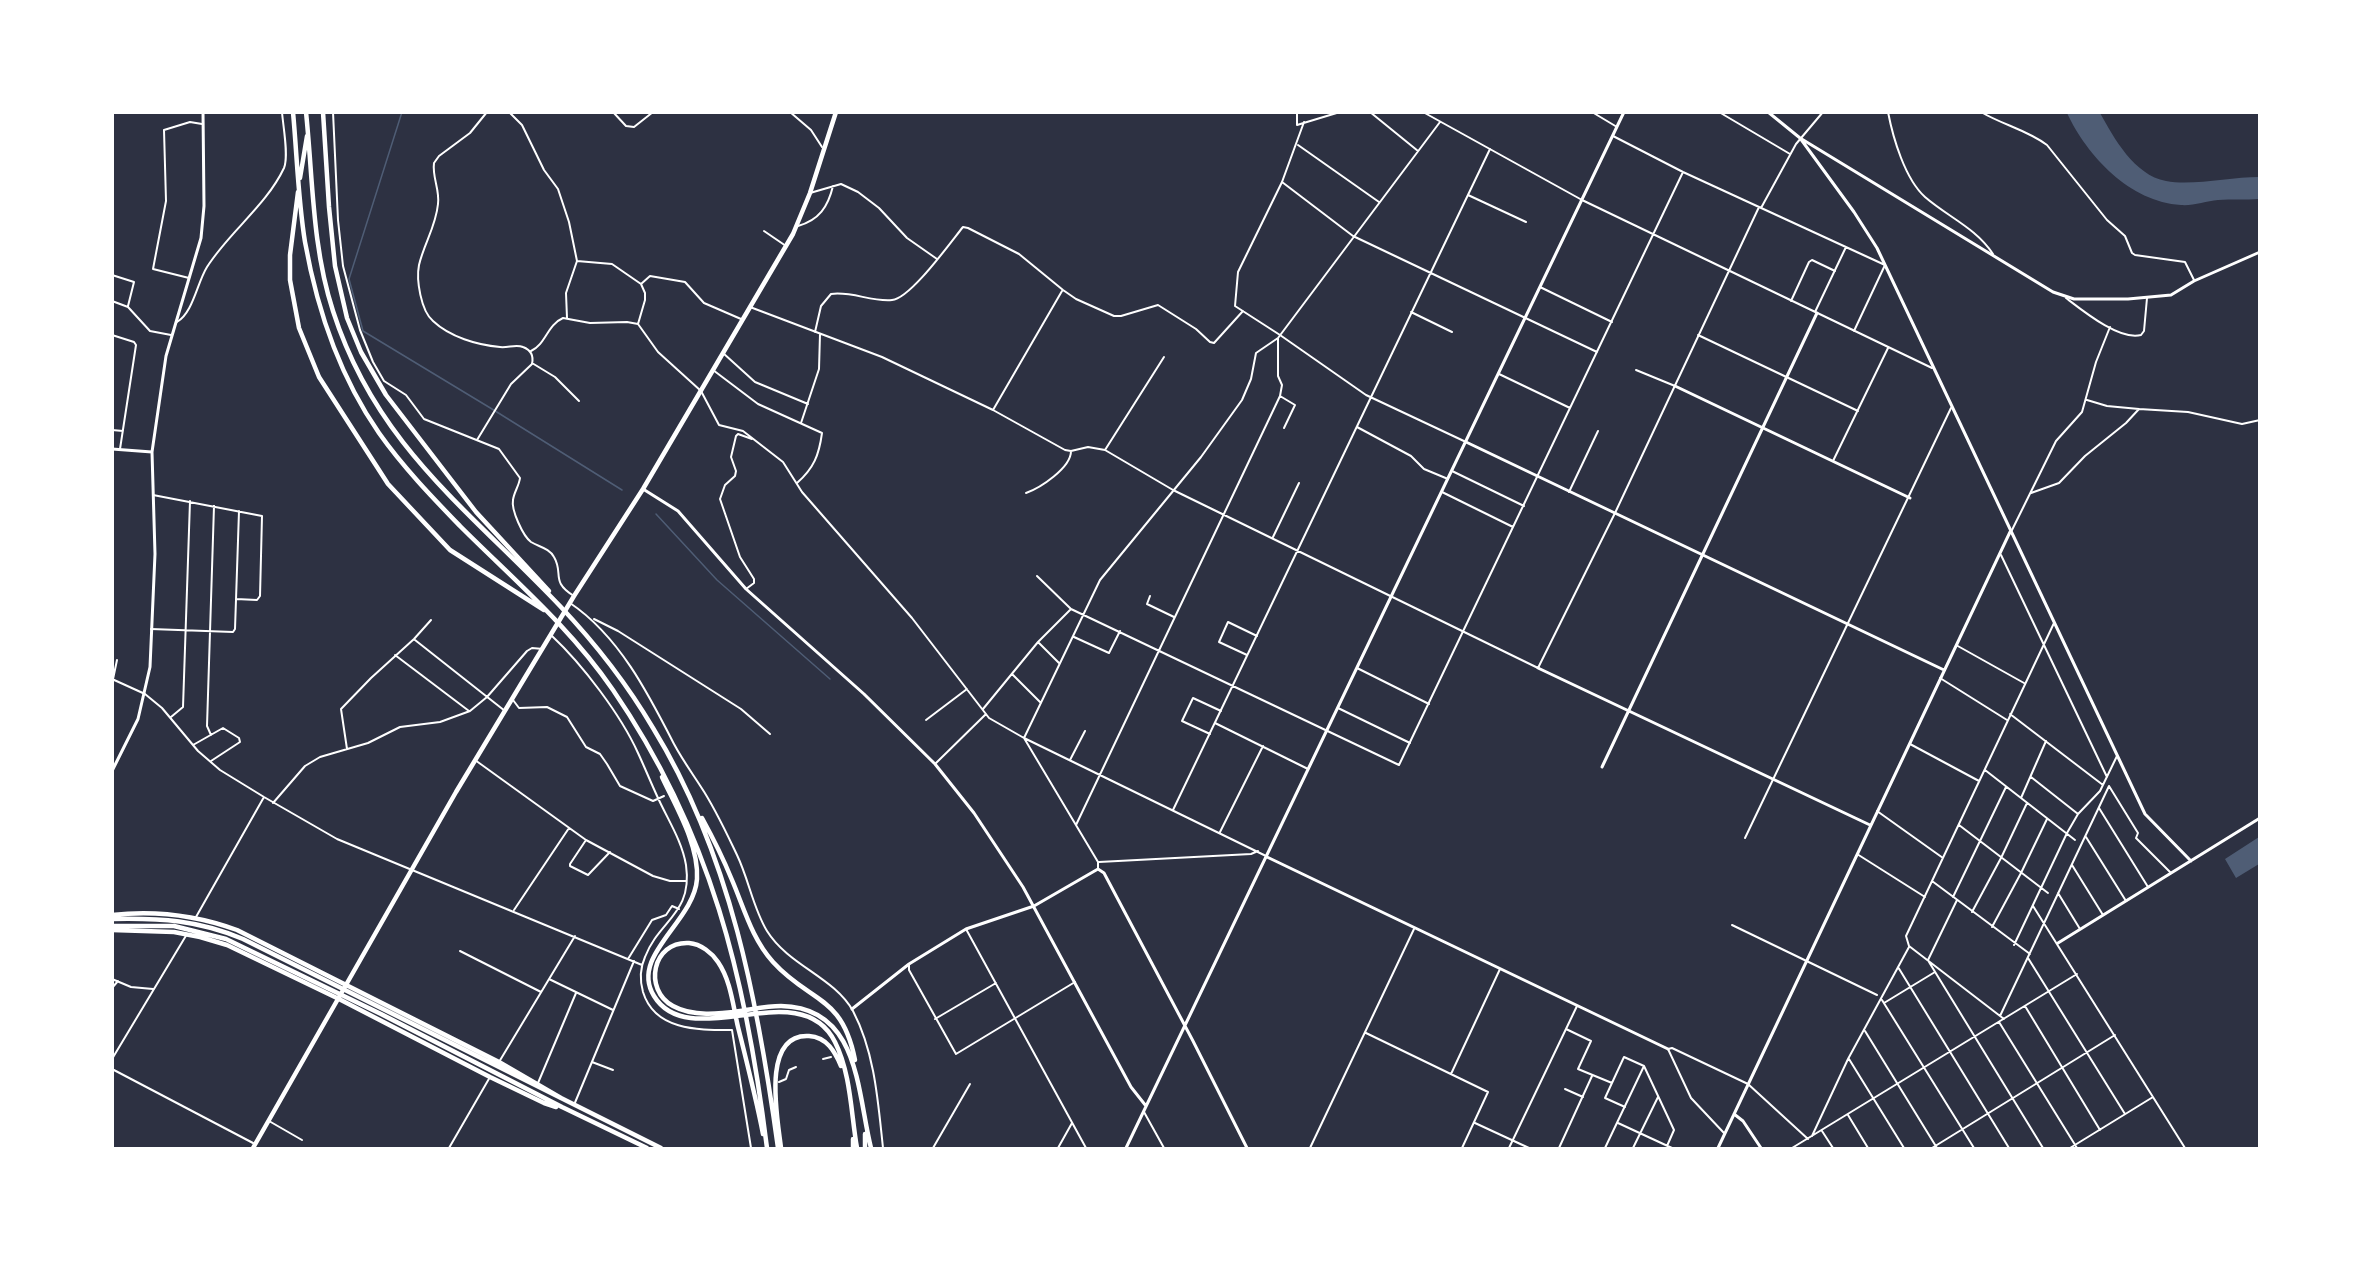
<!DOCTYPE html>
<html>
<head>
<meta charset="utf-8">
<style>
  body { margin:0 }
  #map { position:relative; width:2372px; height:1261px; overflow:hidden; background:#2d3142; font-family:Signika,sans-serif }
  canvas { display:block }
  .frame { position:absolute; inset:0; border:114px solid #fff; pointer-events:none }
</style>
</head>
<body>
<div id="map">
<canvas width="2372" height="1261"></canvas>
<div class="frame"></div>
</div>
<script>
const c = document.querySelector('canvas').getContext('2d');
c.lineJoin = 'round';
function paint(path, color) {
  c.fillStyle = color;
  c.fill(path, 'evenodd');
}
function trace(path, color, width, dash) {
  c.strokeStyle = color;
  c.lineWidth = width;
  c.lineCap = dash ? 'butt' : 'round';
  c.setLineDash(dash || []);
  c.stroke(path);
}
const water = new Path2D(`
  M2067 113H2100C2114 138 2134 175 2166 181 2192 186 2231 177 2259 177V199C2246 200 2231 199 2218 200 2206 201 2193 206 2181 205 2130 202 2087 156 2067 113Z
  M2259 837V864L2236 878 2225 859Z`);
const stream = new Path2D(`
  M402 112 349 279 363 331 492 409 622 490
  M656 514 717 580 830 679`);
const minor = new Path2D(`
  M333 112 338 220 343 266 360 330 373 362 384 381 406 395 424 419 499 449 520 478C519 486 514 492 513 500 511 510 523 536 531 542 539 547 549 548 554 557 564 574 550 581 574 596
  M509 112 522 125 544 170 558 189 569 222 577 261 612 264 641 284 645 293V300L638 324 658 352 701 391 719 425 743 431 783 462 802 492 912 618 989 718 1024 738 1098 862V869
  M613 112 626 126 634 127 653 112
  M790 112 811 130 822 147
  M1297 112V125L1340 112
  M1370 112 1418 151
  M1423 112 1582 200 1932 368
  M1592 112 1617 127
  M1719 112 1790 154
  M1888 112C1893 138 1905 179 1925 197 1948 217 1976 228 1993 254
  M1981 112C2003 125 2027 130 2047 145L2107 220 2125 236 2132 253 2135 255 2185 262 2194 280
  M1304 122 1282 182 1238 272 1235 306 1280 335 1366 395 1466 442
  M1613 136 1683 172 1885 265 1854 331
  M1298 145 1379 202
  M1282 182 1353 236 1597 352
  M810 193 841 184 858 192 879 208 907 238 937 259
  M1468 195 1526 222
  M1761 208 1796 144 1823 112
  M798 226C819 220 828 207 833 186
  M764 231 786 246
  M112 275 134 282 128 306
  M189 278 153 269 166 201 164 130 190 122 202 124
  M641 284 650 276 685 282 704 303 741 319
  M1540 287 1612 322
  M2066 298C2083 311 2120 341 2141 335L2144 331 2147 298
  M112 301 128 307 150 331 171 335
  M1791 301 1809 262 1812 260 1835 271
  M750 307 882 357 993 410 1065 450 1071 451 1088 447 1105 450 1173 490 1538 668 1615 513 1759 207
  M1411 312 1452 332
  M1815 312 1846 247
  M567 318 566 293 577 261
  M177 322C193 313 197 283 207 267 229 232 266 206 284 168 289 156 283 126 282 112
  M815 332 821 306 831 294C852 291 871 302 892 300 910 299 950 243 963 227L968 228 1019 254 1063 290 1076 299 1114 316H1121L1158 305 1196 329 1210 342 1214 343 1243 311
  M112 335 134 342 136 345 120 449
  M1698 335 1858 411
  M531 351C546 344 547 325 563 318L590 323 627 322 638 324
  M723 353 755 382 808 404
  M532 363 555 377 579 401
  M713 370 758 404 822 433C819 455 814 468 797 483
  M1636 370 1675 386
  M1499 374 1570 408
  M1280 396 1295 405 1284 428
  M2087 400 2107 406 2139 409
  M993 410 1062 291
  M801 423 819 369 820 334
  M1357 427 1411 456 1424 469 1448 479
  M112 430 123 431
  M477 440 511 384 532 364C534 355 531 350 523 347 516 344 508 348 500 347 477 345 450 337 433 321 421 311 416 280 419 265 424 244 436 226 438 204 440 190 432 177 434 163L439 156 470 133 487 112
  M1105 450 1164 357
  M1833 461 1888 348
  M1452 471 1524 506
  M1442 492 1513 527
  M1569 492 1598 431
  M1026 493C1040 488 1071 468 1071 451
  M2031 493 2059 483 2085 456 2126 423 2139 409 2188 412 2242 424 2260 420
  M153 495 262 516 260 596 257 600 236 599
  M2012 530 2056 441 2082 412 2096 362 2110 327
  M1273 537 1299 483
  M2001 555 2107 777
  M1037 576 1071 609 1399 765 1683 172
  M746 589 754 583V579L740 557 720 499 725 485 735 476 736 471 731 457 736 436 738 434 752 439
  M1150 596 1147 604 1174 617
  M570 603C619 636 648 693 674 744 682 759 692 773 701 787 715 808 726 832 737 855 749 880 753 908 767 931 789 966 834 977 853 1011 875 1053 878 1102 883 1148
  M594 619 618 631 741 709 770 734
  M151 629 233 632 235 629 239 511
  M552 636C582 664 621 715 638 753 645 768 651 783 658 798 668 820 682 841 686 865 693 914 659 920 645 957 640 968 640 981 643 992 655 1031 699 1030 732 1030L751 1148
  M1074 637 1109 653 1120 631
  M415 640 505 711
  M1038 642 1059 663
  M1956 645 2024 683
  M395 655 469 711
  M1247 655 1219 642 1228 622 1257 636
  M1357 668 1429 704
  M1012 674 1041 703
  M1940 678 2007 720
  M112 679 145 694 162 708 198 751 220 770 264 797 337 839 642 965
  M112 684 117 660
  M513 700 519 708 547 707 567 717 586 747 600 754 607 764 620 786 653 801 664 796
  M1338 708 1410 743
  M983 709 1038 642 1071 609
  M2010 714 2103 785
  M171 717 183 707 190 501
  M926 720 967 689
  M1215 723 1308 769
  M1210 734 1182 721 1193 698 1221 711
  M211 735 207 726 214 506
  M1910 744 1979 781
  M193 745 223 728 239 738 240 742 211 761
  M347 749 341 709 371 678 414 639 431 620
  M475 760 586 840 653 876 670 881H686
  M1070 760 1085 731
  M935 764 986 714
  M1985 770 2075 840
  M2031 777 2078 814
  M2021 798 2046 741
  M273 803 305 766 320 757 368 743 400 727 440 722 470 711 487 697 527 651 532 648 543 649
  M2099 808 2148 887
  M1173 810 1490 149
  M1877 811 1943 858
  M1076 825 1280 396 1282 385 1278 376V338L1440 122
  M1959 825 2048 893
  M1220 832 1263 746
  M2086 837 2126 901
  M1745 838 1951 408
  M586 840 570 864V866L588 875 610 852
  M1857 854 1925 897
  M1266 856 1024 738 1100 580 1201 457 1242 400 1251 379 1256 353 1278 338
  M1099 862 1251 854 1258 851
  M2072 865 2103 915
  M1932 881 2030 954
  M2058 893 2080 929
  M1953 897 2006 787
  M2033 906 2185 1148
  M514 910 569 828
  M1972 912 2001 858 2027 803
  M196 917 264 797
  M1732 925 1877 995
  M1992 927 2021 873 2047 819
  M966 929 1086 1148
  M2014 945 2067 833 2078 814 2100 791 2117 756
  M460 951 541 992
  M2028 958 2125 1114
  M628 959 652 920 666 915 672 906 679 909
  M1928 960 1957 900
  M1929 962 2043 1148
  M909 965V970L956 1054 1075 982
  M1898 967 2009 1148
  M112 979 131 987 153 989
  M549 979 613 1010
  M112 988 118 981
  M1882 1000 1974 1148
  M1884 1003 1935 972
  M2025 1006 2100 1130
  M2000 1016 2109 786 2138 833 2136 838 2171 873
  M935 1019 996 983
  M2004 1019 1909 946 1906 936 2054 623
  M1999 1022 2077 1148
  M1566 1029 1591 1041 1578 1069 1612 1083
  M1865 1031 1937 1148
  M1366 1033 1488 1092 1462 1148
  M1668 1049 1672 1048 1748 1084 1808 1139
  M1668 1049 1691 1098 1724 1133
  M112 1059 187 934
  M823 1059 831 1057
  M1849 1059 1904 1148
  M499 1062 575 936
  M592 1062 613 1070
  M112 1069 253 1143
  M1451 1074 1500 969
  M779 1082 786 1079 789 1070 796 1067
  M538 1083 576 993
  M1565 1089 1583 1097
  M574 1105 634 961
  M1625 1107 1605 1098 1624 1057 1644 1066 1674 1130 1667 1146
  M1144 1112 1164 1148
  M1848 1115 1868 1148
  M269 1121 302 1140
  M1475 1123 1529 1148
  M1618 1123 1672 1148
  M1822 1131 1833 1148
  M1812 1136 1848 1059 1909 947
  M449 1148 490 1077
  M933 1148 970 1084
  M1058 1148 1072 1123
  M1310 1148 1414 929
  M1509 1148 1577 1006
  M1559 1148 1592 1076
  M1605 1148 1644 1066
  M1633 1148 1658 1097
  M1792 1148 2077 974
  M1932 1148 2115 1035
  M2070 1148 2153 1097`);
const tertiary = new Path2D(`
  M1768 112 1800 138 2053 292 2074 299H2128L2171 295 2194 281 2260 252
  M1800 138 1854 212 1877 248 2145 814 2191 861
  M1675 386 1910 498
  M1466 442 1944 670
  M112 449 152 452
  M643 489 678 511 746 589 864 694 935 764 974 813 1023 887 1131 1087 1146 1106
  M1538 668 1870 825
  M1602 767 1817 313
  M112 771 138 719 150 667 155 554 152 452 166 356 201 238 204 206 203 112
  M1267 857 1668 1049
  M2058 943 2260 818
  M852 1009 909 964 966 929 1034 906 1098 869 1104 873 1193 1041 1247 1148
  M1734 1114 1743 1121 1761 1148
  M1126 1148 1624 112
  M1718 1148 2010 532`);
const primary = new Path2D(`
  M253 1148 456 792 574 596 643 489 793 234 810 193 836 112`);
const trunk = new Path2D(`
  M112 915C156 910 196 915 237 930L499 1062 561 1098
  M112 919C161 918 198 920 243 939L661 1148
  M112 926H174L226 939 381 1014 562 1107 647 1148
  M112 930 174 932 200 937 227 945 339 999 490 1077 544 1103 556 1107`);
const motorway = new Path2D(`
  M293 112C297 155 298 199 305 242 317 309 340 377 379 433 403 467 432 497 460 526 513 579 570 627 613 690 711 833 746 979 767 1148
  M306 112C313 179 312 247 333 311 376 445 468 509 560 606 595 643 627 684 653 728 731 855 758 1003 778 1148
  M323 112 329 207 335 266 347 318 361 352 386 395 476 512 549 591
  M300 178 307 136
  M298 192 290 255V280L299 328 319 377 388 484 450 550 544 610
  M662 777C676 807 699 845 697 879 694 922 629 956 654 996 690 1055 800 972 835 1042 851 1074 851 1114 857 1148
  M702 818C713 838 723 858 732 880 744 908 752 939 773 962 810 1003 842 994 855 1060
  M763 1134C756 1098 747 1063 738 1027 733 1006 731 981 718 962 712 953 701 944 689 943 652 941 643 990 673 1006 693 1017 719 1014 740 1011 754 1009 767 1006 781 1006 860 1007 857 1093 871 1148
  M781 1148C778 1121 760 1033 809 1036 827 1037 835 1052 841 1066
  M853 1148V1139
  M865 1148V1134`);
paint(water, '#4f5d75');
trace(stream, '#4f5d75', 1.5);
trace(minor, '#fff', 2);
trace(tertiary, '#fff', 3);
trace(primary, '#fff', 4.5);
trace(trunk, '#fff', 4.5);
trace(motorway, '#fff', 4.5);
</script>
</body>
</html>
